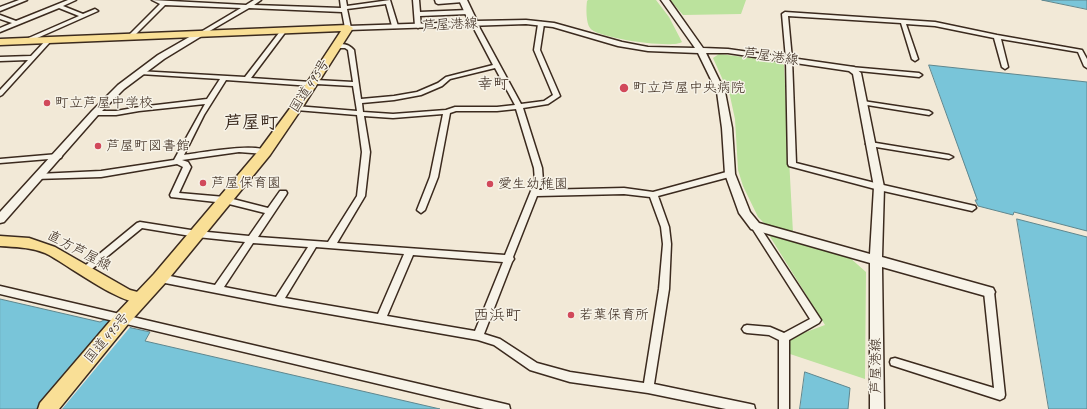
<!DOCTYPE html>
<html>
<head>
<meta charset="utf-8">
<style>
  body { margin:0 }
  canvas { display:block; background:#f2e9d7 }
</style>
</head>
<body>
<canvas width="1087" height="409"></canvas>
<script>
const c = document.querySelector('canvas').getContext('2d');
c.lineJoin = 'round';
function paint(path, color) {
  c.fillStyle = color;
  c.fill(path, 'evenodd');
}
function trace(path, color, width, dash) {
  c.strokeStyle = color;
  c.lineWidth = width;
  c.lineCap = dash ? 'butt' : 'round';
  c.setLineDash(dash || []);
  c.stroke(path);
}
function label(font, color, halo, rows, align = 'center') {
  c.font = font + ' Caveat,"Klee One",sans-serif';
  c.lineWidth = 3;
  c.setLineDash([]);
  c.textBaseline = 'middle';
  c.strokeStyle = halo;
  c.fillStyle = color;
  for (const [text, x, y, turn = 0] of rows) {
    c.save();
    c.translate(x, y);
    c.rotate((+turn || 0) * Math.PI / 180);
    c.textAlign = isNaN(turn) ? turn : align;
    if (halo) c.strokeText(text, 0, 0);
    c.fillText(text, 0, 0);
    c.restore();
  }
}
const green = new Path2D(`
  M588 0H656L669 17 682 42C673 49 596 38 590 28 586 23 586 8 587 1Z
  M670 0H746L741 14 683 15Z
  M719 54 776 61 784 65 793 233 766 225 758 217 743 186 738 170 735 119 730 96 713 58Z
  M769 235 849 257 866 272 865 379 787 353V339L825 325Z`);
const water = new Path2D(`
  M1042 0H1087V9Z
  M929 65 1087 82V231L1014 212 1013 215 978 206 975 200H977Z
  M1017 219 1087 237V409H1049Z
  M0 299 100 322 116 314 123 326 150 332 145 341 440 409H0Z
  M805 372 850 388 848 409H800Z`);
const pier = new Path2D(`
  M116 315 126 325 131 326 62 409H37Z`);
const street = new Path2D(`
  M19 0H27L0 11V7Z
  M68 0H76L63 6 83 14 95 9 98 11 26 43 24 42V40L79 16 59 8 0 32V28L12 23 0 19V15L16 21Z
  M152 0 246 5 254 0H261L254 5 341 8 340 0H346L347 6 390 0 398 26 395 28 392 26 386 4 347 9 351 28 348 30 345 28 342 12 249 8 201 36 199 35V33L241 8 165 5 133 37H129V35L160 4Z
  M413 0H419L420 12 468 10 471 12 468 14 420 16 421 26 418 28 415 26Z
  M435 0H466L463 2 438 4 436 3Z
  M785 12 935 22 997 35 1082 50 1087 59V68L1084 66 1078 52 1001 39 1008 67 1005 69 1002 67 994 38 935 26 906 24 918 59 915 61 912 59 901 23 788 16 792 59 796 163 879 184 975 206 976 208 972 211 879 190 789 166 788 164 786 59 782 14Z
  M474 21 477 23 521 104 544 101 553 95 534 50 538 24 541 22 544 24 540 50 560 96 548 104 523 108 542 168 543 181 539 190 624 188 653 192 730 171 733 172 734 174 733 176 658 196 669 227 671 244 669 289 654 384 750 404 754 405 755 409H726L648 393 570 382 530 370 494 345 478 340 278 305 160 282 157 281 156 278 157 275 160 274 215 285 245 242 197 237 142 228 87 273 84 274 81 273 80 271 81 269 137 223 140 222 197 231 249 236 265 213 225 203 171 197 170 195 183 167 177 164 101 177 35 179 34 177 38 174 101 171 174 160 205 104 139 111 116 115H95L92 113 95 111H116L139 107 207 99 220 79 140 74 137 72 138 71 245 77 282 29 284 28 287 30 251 78 311 82 316 80 353 82 348 50 345 48H337L334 46C341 42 349 44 354 50L361 99 394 96 417 92 438 83 446 77 493 65 471 23ZM495 68 515 105 497 107H455L446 110 393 114 363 112 362 103 394 100 421 95 442 86 450 79ZM226 80 312 86 317 84 353 86 357 111 296 106 293 108 296 110 357 115 362 152 357 196 328 242 258 237 286 195 287 193 286 191H280L268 208 225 197 179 193 191 167 188 162 182 160 239 152 265 154 269 152C258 142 200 153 184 155L204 115ZM516 109 534 168 535 181 505 255 337 243 365 196 370 152 364 116 393 118 443 114 430 177 417 210 421 213 425 210 438 177 450 113 456 111H497ZM624 194 650 197 661 227 663 244 659 289 644 383 570 372 537 363 500 339 484 334 512 262 514 259 513 257 537 196ZM253 243 308 247 276 297 224 287ZM316 247 404 254 378 314 285 298ZM413 255 503 262 475 331 387 316Z
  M49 38 52 40 51 41 2 95 0 96V90L28 60 0 61V57L31 56 47 39Z
  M851 67 919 73 922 75 919 77 849 70 848 69Z
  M863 101 929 111 932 113 929 115 861 104 860 103Z
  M867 142H870L949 155 953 157 949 159 870 146 866 144Z
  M58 154H61L62 156 61 158 0 163V159Z
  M755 223 758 224 821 320 819 323 789 340V409H779V340L769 335 747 333 744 332 742 329 744 326 747 325 770 327 784 333 810 319 752 228 751 226 752 224Z
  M0 286 505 404 509 405 510 409H484L0 294Z
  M989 288 992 289 994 292 1005 395 1004 398 1000 400 891 365 890 362 891 359 895 358 994 388 984 292 986 289Z`);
const secondary = new Path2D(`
  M459 0H467L477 21 526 20 554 23 622 42 648 47 695 48 661 0H669L703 48 728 49 854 67 861 73 884 187 882 257 993 288 995 292 993 296 989 297 882 267 884 409H870V263L751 229 739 213 725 174 722 128 717 92 698 53 648 51 618 46 553 27 526 24 348 30 344 28 348 26 469 22ZM706 53H728L849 71 853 74 874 187 870 254 759 223 750 212 735 174 732 128 725 92Z
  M198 32H204L205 34 164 59 124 89 98 115 4 222 0 223V212L92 111 118 85 158 55Z`);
const primary = new Path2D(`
  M0 236 29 238 55 247 130 290 145 294 147 298 145 302C125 309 66 263 45 253 30 247 15 247 0 246Z`);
const highway = new Path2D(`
  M348 25 353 28 302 108 270 155 166 282 129 323 59 409H38L40 403 117 313 154 274 260 149 291 107 341 31 0 45V39Z`);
const markers = [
  [624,88,5,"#d1495b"],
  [47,103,4,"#d1495b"],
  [98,146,4,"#d1495b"],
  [203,183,4,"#d1495b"],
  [490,184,4,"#d1495b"],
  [571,315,4,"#d1495b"]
];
const streetNames = [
  ["芦屋港線",450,25,-3],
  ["芦屋港線",771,57,8],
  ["国道495号",310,86,-57],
  ["直方芦屋線",79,251,28],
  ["国道495号",107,338,-50],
  ["芦屋港線",876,366,-90]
];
const poiNames = [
  ["町立芦屋中央病院",633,88],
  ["町立芦屋中学校",55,103],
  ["芦屋町図書館",106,146],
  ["芦屋保育園",211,183],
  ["愛生幼稚園",498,184],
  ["若葉保育所",579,315]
];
const quarterNames = [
  ["幸町",493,85],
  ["西浜町",497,316]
];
const districtNames = [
  ["芦屋町",251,123]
];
paint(green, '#bbe29d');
paint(water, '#79c5d9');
trace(water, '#60878e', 1);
paint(pier, '#f2e9d7');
trace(street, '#3b2a1e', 3);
trace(secondary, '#3b2a1e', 3);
trace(primary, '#3b2a1e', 3);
trace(highway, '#3b2a1e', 3);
paint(street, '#f7f3e8');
paint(secondary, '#f7f3e8');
paint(primary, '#f9df96');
paint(highway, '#f9df96');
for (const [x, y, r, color] of markers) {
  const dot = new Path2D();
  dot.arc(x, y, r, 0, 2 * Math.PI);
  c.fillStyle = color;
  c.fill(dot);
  trace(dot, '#f7f3e8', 1.5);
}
label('14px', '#3b2a1e', '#f7f3e8', streetNames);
label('14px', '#3b2a1e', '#f7f3e8', poiNames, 'left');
label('16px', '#3b2a1e', '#f7f3e8', quarterNames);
label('bold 18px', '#3b2a1e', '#f7f3e8', districtNames);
</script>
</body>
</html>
